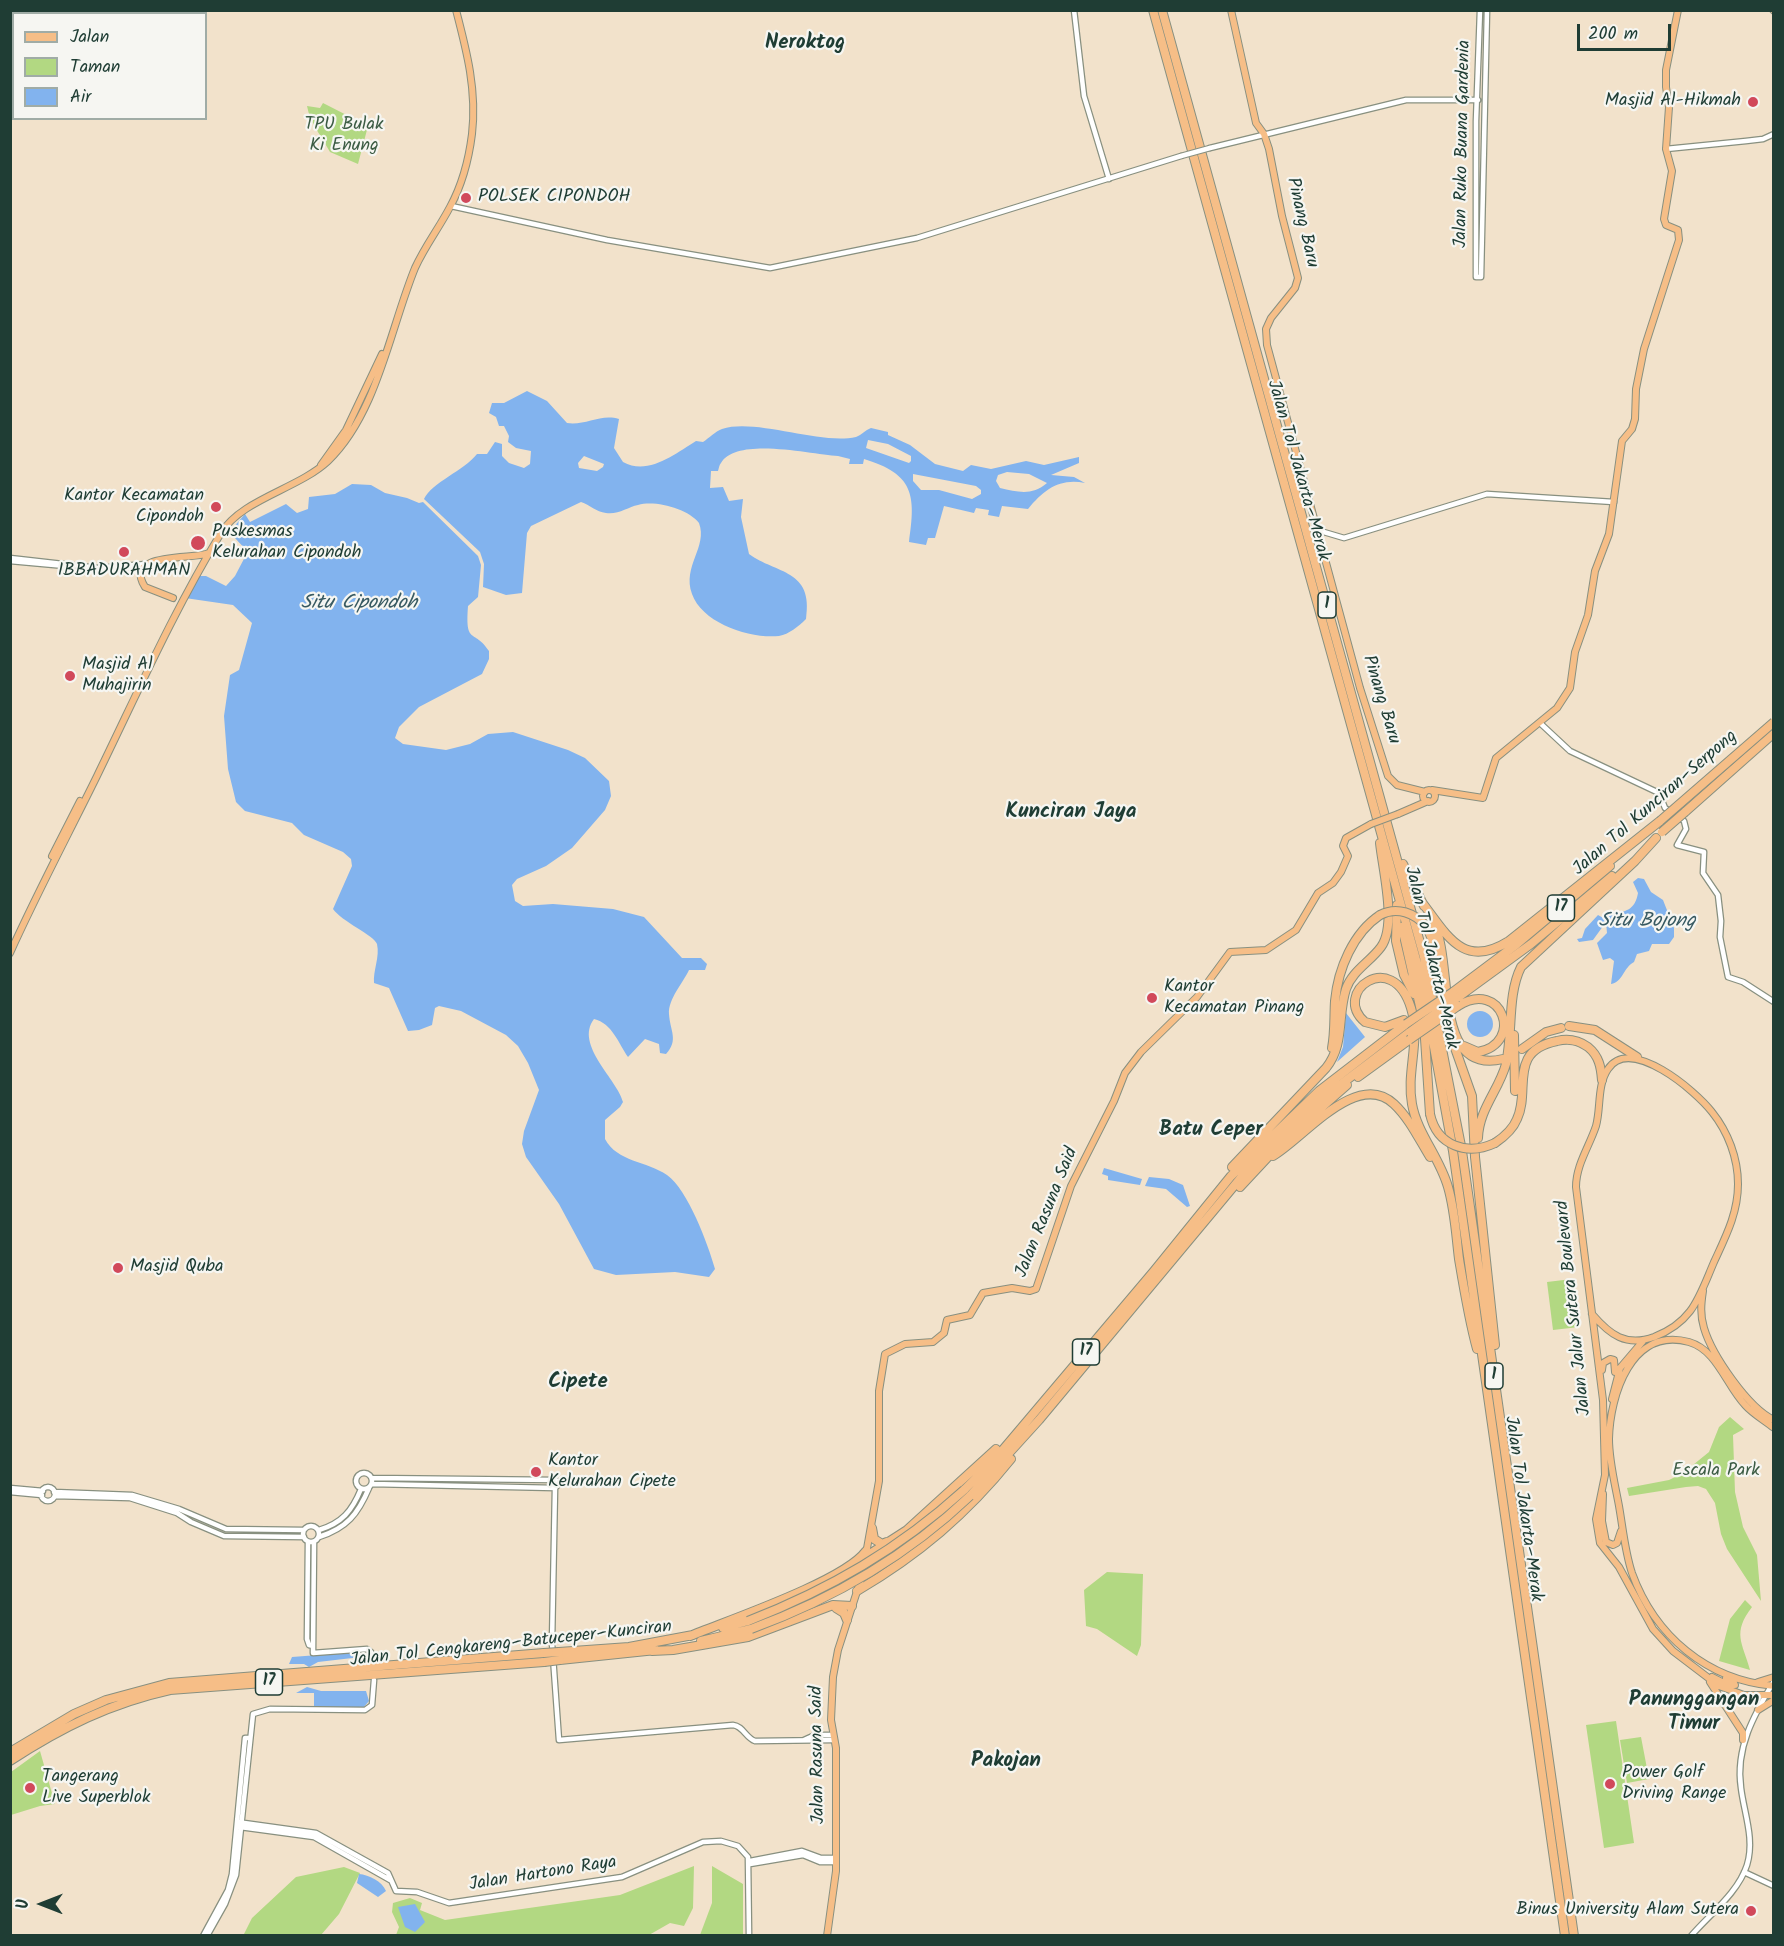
<!DOCTYPE html>
<html>
<head>
<meta charset="utf-8">
<style>
  body { margin:0 }
  #map { position:relative; width:1784px; height:1946px; overflow:hidden; background:#f2e2cb; font-family:Kalam,sans-serif }
  canvas { display:block }
  .frame { position:absolute; inset:0; border:12px solid #1f3d34; pointer-events:none }
  .legend { position:absolute; left:12px; top:12px; width:195px; height:108px; box-sizing:border-box; background:#f6f6f2; border:2px solid #a0aca6; margin:0; padding:8px 10px; list-style:none; font-size:18px; color:#1f3d34 }
  .legend li { display:flex; align-items:center; gap:12px; height:30px }
  .legend b { width:30px; border:2px solid #a0aca6 }
  .north { position:absolute; left:12px; top:1874px; width:60px; height:60px; -webkit-text-stroke:4px #f6f6f2; paint-order:stroke; rotate:270deg; font-size:16px; font-weight:700; line-height:24px; text-align:center; color:#1f3d34 }
  .north::after { content:''; display:block; margin:auto; width:21px; height:27px; background:#1f3d34; clip-path:polygon(50% 0,100% 100%,50% 72%,0 100%) }
  .scale { position:absolute; left:1577px; top:24px; width:94px; height:27px; box-sizing:border-box; border:3px solid #1f3d34; border-top:0; padding-left:8px; font-size:18px; line-height:21px; white-space:nowrap; color:#1f3d34; -webkit-text-stroke:4px #f6f6f2; paint-order:stroke }
</style>
</head>
<body>
<div id="map">
<canvas width="1784" height="1946"></canvas>
<div class="frame"></div>
<ul class="legend">
<li><b style="height:8px;background:#f6be87"></b>Jalan</li>
<li><b style="height:16px;background:#b2d882"></b>Taman</li>
<li><b style="height:16px;background:#82b3ee"></b>Air</li>
</ul>
<div class="north">U</div>
<div class="scale">200 m</div>
</div>
<script>
const c = document.querySelector('canvas').getContext('2d');
c.lineJoin = 'round';
function paint(path, color) {
  c.fillStyle = color;
  c.fill(path, 'evenodd');
}
function trace(path, color, width, dash) {
  c.strokeStyle = color;
  c.lineWidth = width;
  c.lineCap = dash ? 'butt' : 'round';
  c.setLineDash(dash || []);
  c.stroke(path);
}
function label(font, color, halo, rows, align = 'center') {
  c.font = font + ' Kalam,sans-serif';
  c.lineWidth = 4.5;
  c.setLineDash([]);
  c.textBaseline = 'middle';
  c.strokeStyle = halo;
  c.fillStyle = color;
  for (const [text, x, y, turn = 0] of rows) {
    c.save();
    c.translate(x, y);
    c.rotate((+turn || 0) * Math.PI / 180);
    c.textAlign = isNaN(turn) ? turn : align;
    if (halo) c.strokeText(text, 0, 0);
    c.fillText(text, 0, 0);
    c.restore();
  }
}
const green = new Path2D(`
  M323 103 368 126 358 164 330 152C322 137 310 123 307 106L320 108Z
  M1572 1279 1575 1296 1567 1298 1570 1313 1576 1312 1579 1327 1553 1330 1547 1282Z
  M1730 1417 1744 1429 1733 1435 1735 1492 1743 1527 1757 1555 1761 1601 1727 1549 1721 1534 1715 1503 1706 1489 1698 1486 1686 1487 1629 1496 1627 1488 1669 1480 1683 1473 1709 1452 1719 1427Z
  M1107 1572 1143 1574 1141 1645 1137 1656 1097 1629 1086 1626 1084 1590Z
  M1745 1600 1752 1607C1732 1633 1742 1642 1750 1670L1719 1661 1730 1619Z
  M1616 1721 1634 1843 1604 1848 1586 1725Z
  M1641 1737 1649 1779 1627 1783 1620 1740Z
  M40 1751 55 1804 40 1806 11 1815V1772Z
  M694 1866 693 1908 684 1926 670 1923 649 1935H396L399 1927 392 1912 393 1903 410 1898 422 1903 420 1910 445 1920 620 1895Z
  M712 1866 743 1884V1935H700L712 1903Z
  M344 1867 360 1873 339 1914 321 1935 243 1936 252 1918 296 1877Z`);
const water = new Path2D(`
  M527 391 547 401 567 423C585 426 601 413 619 419L614 448 623 462C648 476 675 454 696 441L703 442C709 438 716 431 722 429 756 418 819 445 856 437 862 435 865 430 871 428L888 432V435L910 445 935 464 963 471 971 465 991 469 1026 461 1044 465 1079 457V463L1051 475 1074 477 1085 483C1059 478 1044 490 1028 509L1002 506 999 517 988 515 989 510 976 508 974 513 944 506 935 538H928L926 545 909 542C916 495 914 474 864 459L863 464H849L850 459 838 456C813 455 737 436 721 463 719 465 719 468 718 471H711L710 488 723 487 729 501 743 499 741 517 749 554C776 574 814 569 806 619 798 627 789 634 779 636 750 639 702 623 692 594 682 566 708 547 699 523 688 509 656 500 638 505 628 507 618 515 606 513 596 512 590 505 581 502L531 526 527 533 522 593 506 595 483 587 484 564 480 552 424 499C432 482 464 471 477 454H487L495 442 502 444V456L509 463 524 468 530 464 531 451 516 448 508 442 509 436 504 426H499L496 417 489 413 492 403H504ZM868 440 888 444 911 456V461L909 463 866 448ZM584 456 604 464 603 467 597 471 579 468 578 463ZM1007 472 1029 474 1047 483C1032 496 1018 492 1000 488L996 481 998 475ZM913 474 976 486 981 490V494L972 499 939 490H921L913 481Z
  M352 484 371 485 385 493 407 498 419 503 423 502 478 556 481 565 478 597 468 606C465 646 474 628 489 651V659L482 674 419 707 399 727 395 738 403 744 446 750 470 744 488 734 513 732 568 750 585 758 609 781 611 796 605 810 572 848 546 866 517 879 512 885 515 901 523 906 553 904 613 909 644 917 682 958H701L707 964 705 970H689C683 983 668 999 669 1014 670 1031 679 1040 666 1054L660 1053 659 1044 645 1039 628 1057C619 1044 612 1023 594 1019 574 1045 618 1080 623 1102L620 1107 605 1120V1139C617 1162 647 1161 667 1175 688 1190 708 1244 715 1269L709 1277 675 1272 616 1275 594 1269 559 1204 526 1157 522 1144 524 1131 539 1090 528 1063 518 1046 506 1035 461 1011 439 1006 435 1008 432 1025 419 1030 408 1031 389 988 374 983C373 970 380 957 377 944 375 936 341 921 333 909L352 866 351 859 343 852 304 835 292 823 245 811 236 802 228 769 224 716 230 675 239 670 252 623 233 605 185 598 198 576H206L226 586 235 576 246 555C245 543 233 541 231 530L245 514 250 522 286 504 297 513 308 509 309 497 335 494Z
  M1638 878 1644 879 1651 892 1663 900 1674 928V937L1669 944H1652L1649 951 1637 954 1634 962C1623 968 1623 982 1611 984L1614 961 1610 958 1603 960 1597 943 1607 933 1606 922 1593 940 1579 942 1577 939 1582 938 1585 929 1598 915 1605 919 1610 914C1626 912 1635 910 1638 893L1633 882Z
  M1467 1024a13 13 0 1 1 26 0a13 13 0 1 1-26 0Z
  M1346 1013 1365 1037 1337 1062 1343 1047Z
  M1104 1168 1142 1179 1140 1185 1108 1180V1176L1102 1174Z
  M1149 1177 1169 1179 1183 1185 1190 1206 1187 1207 1166 1189 1145 1186Z
  M357 1652 362 1655 361 1657 318 1662 309 1667 304 1664H289L292 1657Z
  M307 1687 321 1691H366L369 1701 363 1708 314 1709V1693H296Z
  M359 1874C369 1875 382 1881 386 1891L378 1897 357 1883Z
  M415 1904 425 1922 415 1932 405 1927 398 1907Z`);
const minor = new Path2D(`
  M1074 10 1084 96 1109 179
  M1480 10 1476 121V277H1481L1487 10
  M1210 148 1406 100H1478
  M1666 149 1746 141 1763 139 1774 134
  M451 206 607 240 770 268 917 238 1181 156
  M1317 530 1344 538 1487 494 1614 502
  M10 558 98 568 146 564
  M10 561 65 566
  M1540 723 1570 751 1659 793 1665 808 1684 821 1686 829 1677 845 1704 852 1703 873 1718 895 1721 921 1720 937 1728 977 1743 982 1774 1002
  M356 1481a8 8 0 1 1 16 0a8 8 0 1 1-16 0Z
  M372 1478 556 1480 559 1484 555 1488 372 1484
  M41 1494a7 7 0 1 1 14 0a7 7 0 1 1-14 0Z
  M10 1488 43 1491
  M555 1488 552 1643 559 1740 733 1725C743 1726 746 1738 755 1741L834 1740
  M10 1492 42 1495
  M54 1492 132 1495 179 1509 226 1529 304 1530
  M55 1496 130 1498 177 1513 191 1522 224 1536 304 1537
  M303 1534a8 8 0 1 1 16 0a8 8 0 1 1-16 0Z
  M319 1530C342 1523 352 1511 361 1489
  M319 1537C347 1528 358 1514 369 1488
  M308 1542 307 1639 309 1645 313 1646
  M314 1542 313 1653 367 1649 371 1652 374 1663
  M804 1740 815 1735H833
  M237 1822 316 1833 388 1873 396 1891 417 1892 449 1903 622 1877 703 1842 721 1841 738 1846 748 1857 749 1936
  M240 1827 314 1837 390 1880
  M750 1861 802 1851 821 1858H836
  M750 1864 803 1855 820 1862H836
  M1744 1872 1774 1886
  M203 1936 228 1890 232 1874 245 1738H249
  M207 1936 225 1904 236 1875 253 1714 270 1709 365 1710 372 1705 374 1680
  M1691 1936C1710 1914 1738 1893 1747 1865 1755 1839 1744 1813 1741 1788 1735 1748 1754 1715 1774 1681`);
const major = new Path2D(`
  M1231 10 1256 123 1264 134 1269 149 1282 216 1298 278 1295 288 1271 318 1266 329 1267 345 1360 688 1388 776 1397 785 1425 792
  M1773 10 1774 11
  M321 465 346 430 382 354
  M173 598 145 587C122 551 196 560 209 553
  M1432 790 1483 798 1496 758 1557 708 1570 688 1575 652 1588 615 1595 571 1609 534 1622 441 1632 429 1635 419 1636 389 1644 349 1679 240 1678 230 1666 225 1664 219 1672 171 1666 149 1669 107 1666 87V70L1678 10
  M1423 796a6 6 0 1 1 12 0a6 6 0 1 1-12 0Z
  M1398 814 1428 801
  M52 856 80 801
  M10 953C37 893 68 835 97 776 137 694 173 612 221 533 242 499 298 489 328 461 377 414 390 329 415 268 425 246 439 228 450 207 462 185 469 158 472 134 477 91 467 52 456 10
  M1703 1291C1701 1304 1700 1315 1704 1328 1712 1355 1748 1408 1774 1420
  M1592 1314C1610 1335 1626 1347 1654 1337 1693 1322 1699 1297 1714 1262 1726 1236 1738 1213 1738 1184 1738 1158 1728 1132 1712 1112 1696 1091 1630 1035 1608 1069 1597 1085 1601 1108 1596 1126 1589 1147 1576 1165 1576 1187L1603 1400 1605 1475 1596 1519 1600 1543 1619 1567 1653 1629 1673 1651 1719 1686 1744 1695H1774
  M1602 1370 1603 1363 1610 1359 1614 1360 1615 1372
  M1612 1399 1620 1368 1643 1341
  M1774 1428C1764 1420 1753 1414 1745 1405 1726 1385 1717 1350 1689 1342 1631 1326 1610 1396 1609 1439 1609 1461 1615 1484 1619 1506 1623 1529 1625 1552 1632 1573 1655 1636 1707 1680 1774 1686
  M1603 1494 1602 1521 1606 1542 1613 1545 1617 1543 1621 1531
  M866 1554 879 1481V1391L885 1354 905 1344 933 1342 944 1333 947 1320 970 1315 983 1293 1012 1288 1030 1291 1036 1289 1071 1186 1114 1101 1125 1073 1141 1052 1197 997 1230 952 1266 950 1296 930 1318 893 1333 883 1341 872 1348 856 1343 846 1346 838 1371 824
  M1712 1677 1728 1685H1735L1733 1681 1726 1678
  M1710 1682 1743 1733V1740
  M1758 1682 1774 1677
  M1758 1710 1774 1700
  M827 1936 836 1871V1748L831 1720 833 1677 838 1650 862 1576`);
const highway = new Path2D(`
  M1153 10 1422 981 1453 1151 1565 1936
  M1162 10 1424 957 1462 1151 1574 1936
  M1685 812 1774 733
  M1403 864 1424 906
  M1421 901C1447 935 1463 970 1509 941L1660 821
  M1397 905 1396 941 1404 975 1414 994
  M1433 922C1455 961 1431 1076 1503 1059
  M1402 927 1424 1024 1430 1114
  M1427 927 1433 942 1444 1017 1472 1096 1475 1157 1495 1345
  M1453 992 1517 944 1610 866
  M1457 998 1531 944 1612 876
  M1458 1006C1502 978 1525 1043 1478 1052L1464 1046
  M1404 1020 1385 1027 1365 1022C1331 993 1392 947 1411 1008 1421 1040 1406 1072 1412 1104 1417 1133 1440 1158 1448 1187 1455 1211 1456 1235 1459 1259 1464 1289 1469 1320 1477 1349
  M1569 1026 1595 1030 1637 1057
  M1514 1035 1515 1091
  M1332 1048C1335 1033 1334 1017 1335 1001 1338 969 1353 933 1380 915
  M1522 1049 1546 1032 1561 1028
  M1358 1077 1409 1040
  M1478 1138C1479 1109 1499 1090 1506 1064 1513 1033 1507 995 1521 967L1635 861 1656 838
  M1495 1143C1504 1137 1513 1129 1517 1119 1531 1090 1507 1051 1557 1041 1569 1038 1578 1040 1588 1047 1599 1056 1601 1067 1602 1080
  M1273 1156C1304 1138 1357 1069 1394 1104 1409 1118 1419 1139 1430 1157
  M1232 1167 1326 1068C1345 1044 1337 1017 1346 989 1352 971 1370 962 1381 947 1397 925 1383 871 1380 843
  M1240 1187 1281 1143 1347 1085
  M964 1490 995 1459 1154 1271 1231 1176 1319 1091 1406 1024
  M970 1496 1039 1420 1244 1174 1319 1101 1410 1032
  M872 1528 874 1539 882 1544 887 1542
  M865 1557 907 1530 996 1449
  M857 1591C918 1555 967 1514 1011 1459
  M836 1608 844 1613 847 1620
  M723 1628 748 1621
  M690 1636C729 1620 844 1581 866 1551
  M701 1641 751 1629
  M652 1651 673 1650 748 1637 833 1605 852 1606
  M559 1652 629 1647 693 1635
  M560 1660 656 1650
  M10 1752 74 1714 106 1700 169 1683 544 1653
  M10 1761C62 1727 111 1703 170 1690L544 1662`);
const minorBridge = new Path2D(`
  M1181 156 1210 148`);
const majorBridge = new Path2D(`
  M1371 824 1398 814`);
const highwayBridge = new Path2D(`
  M1660 821 1774 722
  M1662 832 1685 812
  M1380 915C1397 906 1415 913 1427 927
  M1406 1024 1453 992
  M1410 1032 1457 998
  M1409 1040 1458 1006
  M1430 1114C1437 1146 1467 1156 1495 1143
  M748 1621C830 1589 899 1549 964 1490
  M751 1629C833 1599 907 1556 970 1496
  M544 1653 559 1652
  M544 1662 560 1660`);
const markers = [
  [1753,102,6,"#d1495b"],
  [466,198,6,"#d1495b"],
  [216,507,6,"#d1495b"],
  [198,543,8,"#d1495b"],
  [124,552,6,"#d1495b"],
  [70,676,6,"#d1495b"],
  [1152,998,6,"#d1495b"],
  [118,1268,6,"#d1495b"],
  [536,1472,6,"#d1495b"],
  [1610,1784,6,"#d1495b"],
  [30,1788,6,"#d1495b"],
  [1751,1911,6,"#d1495b"]
];
const shields = [
  [1327,605,18],
  [1561,908,27],
  [1086,1352,27],
  [1494,1376,18],
  [269,1682,27]
];
const shieldNames = [
  ["1",1327,605],
  ["17",1561,908],
  ["17",1086,1352],
  ["1",1494,1376],
  ["17",269,1682]
];
const poiNames = [
  ["Masjid Al-Hikmah",1741,102,"right"],
  ["POLSEK CIPONDOH",478,198],
  ["Kantor Kecamatan",204,497,"right"],
  ["Cipondoh",204,518,"right"],
  ["Puskesmas",212,533],
  ["Kelurahan Cipondoh",212,554],
  ["IBBADURAHMAN",124,572,"center"],
  ["Masjid Al",82,666],
  ["Muhajirin",82,687],
  ["Kantor",1164,988],
  ["Kecamatan Pinang",1164,1009],
  ["Masjid Quba",130,1268],
  ["Kantor",548,1462],
  ["Kelurahan Cipete",548,1483],
  ["Power Golf",1622,1774],
  ["Driving Range",1622,1795],
  ["Tangerang",42,1778],
  ["Live Superblok",42,1799],
  ["Binus University Alam Sutera",1739,1911,"right"]
];
const parkNames = [
  ["TPU Bulak",344,126],
  ["Ki Enung",344,147],
  ["Escala Park",1716,1472]
];
const streetNames = [
  ["Jalan Ruko Buana Gardenia",1464,144,-89],
  ["Pinang Baru",1301,223,77],
  ["Jalan Tol Jakarta–Merak",1297,471,74],
  ["Pinang Baru",1380,700,73],
  ["Jalan Tol Kunciran–Serpong",1656,804,-41],
  ["Jalan Tol Jakarta–Merak",1430,958,77],
  ["Jalan Rasuna Said",1048,1213,-68],
  ["Jalan Jalur Sutera Boulevard",1575,1308,-96],
  ["Jalan Tol Jakarta–Merak",1522,1509,82],
  ["Jalan Tol Cengkareng–Batuceper–Kunciran",511,1645,-6],
  ["Jalan Rasuna Said",819,1755,-91],
  ["Jalan Hartono Raya",543,1875,-9]
];
const waterNames = [
  ["Situ Cipondoh",359,605],
  ["Situ Bojong",1647,923]
];
const quarterNames = [
  ["Neroktog",805,44],
  ["Kunciran Jaya",1071,813],
  ["Batu Ceper",1211,1131],
  ["Cipete",578,1383],
  ["Panunggangan",1694,1701],
  ["Timur",1694,1725],
  ["Pakojan",1006,1762]
];
paint(green, '#b2d882');
paint(water, '#82b3ee');
trace(minor, '#889080', 7);
trace(major, '#889080', 8);
trace(highway, '#889080', 10);
trace(minor, '#fff', 4.5);
trace(major, '#f6be87', 6);
trace(highway, '#f6be87', 8);
trace(minorBridge, '#889080', 7, []);
trace(majorBridge, '#889080', 8, []);
trace(highwayBridge, '#889080', 10, []);
trace(minorBridge, '#fff', 4.5);
trace(majorBridge, '#f6be87', 6);
trace(highwayBridge, '#f6be87', 8);
for (const [x, y, r, color] of markers) {
  const dot = new Path2D();
  dot.arc(x, y, r, 0, 2 * Math.PI);
  c.fillStyle = color;
  c.fill(dot);
  trace(dot, '#f6f6f2', 2);
}
for (const [x, y, w] of shields) {
  const box = new Path2D();
  box.roundRect(x - w / 2, y - 13, w, 26, 4.5);
  c.fillStyle = '#f6f6f2';
  c.fill(box);
  trace(box, '#1f3d34', 1.5);
}
label('bold 16px', '#1f3d34', null, shieldNames);
label('18px', '#1f3d34', '#f6f6f2', poiNames, 'left');
label('18px', '#3c5c44', '#f6f6f2', parkNames);
label('18px', '#1f3d34', '#f6f6f2', streetNames);
label('italic 20px', '#385a62', '#f6f6f2', waterNames);
label('bold 21px', '#1f3d34', '#f6f6f2', quarterNames);
</script>
</body>
</html>
